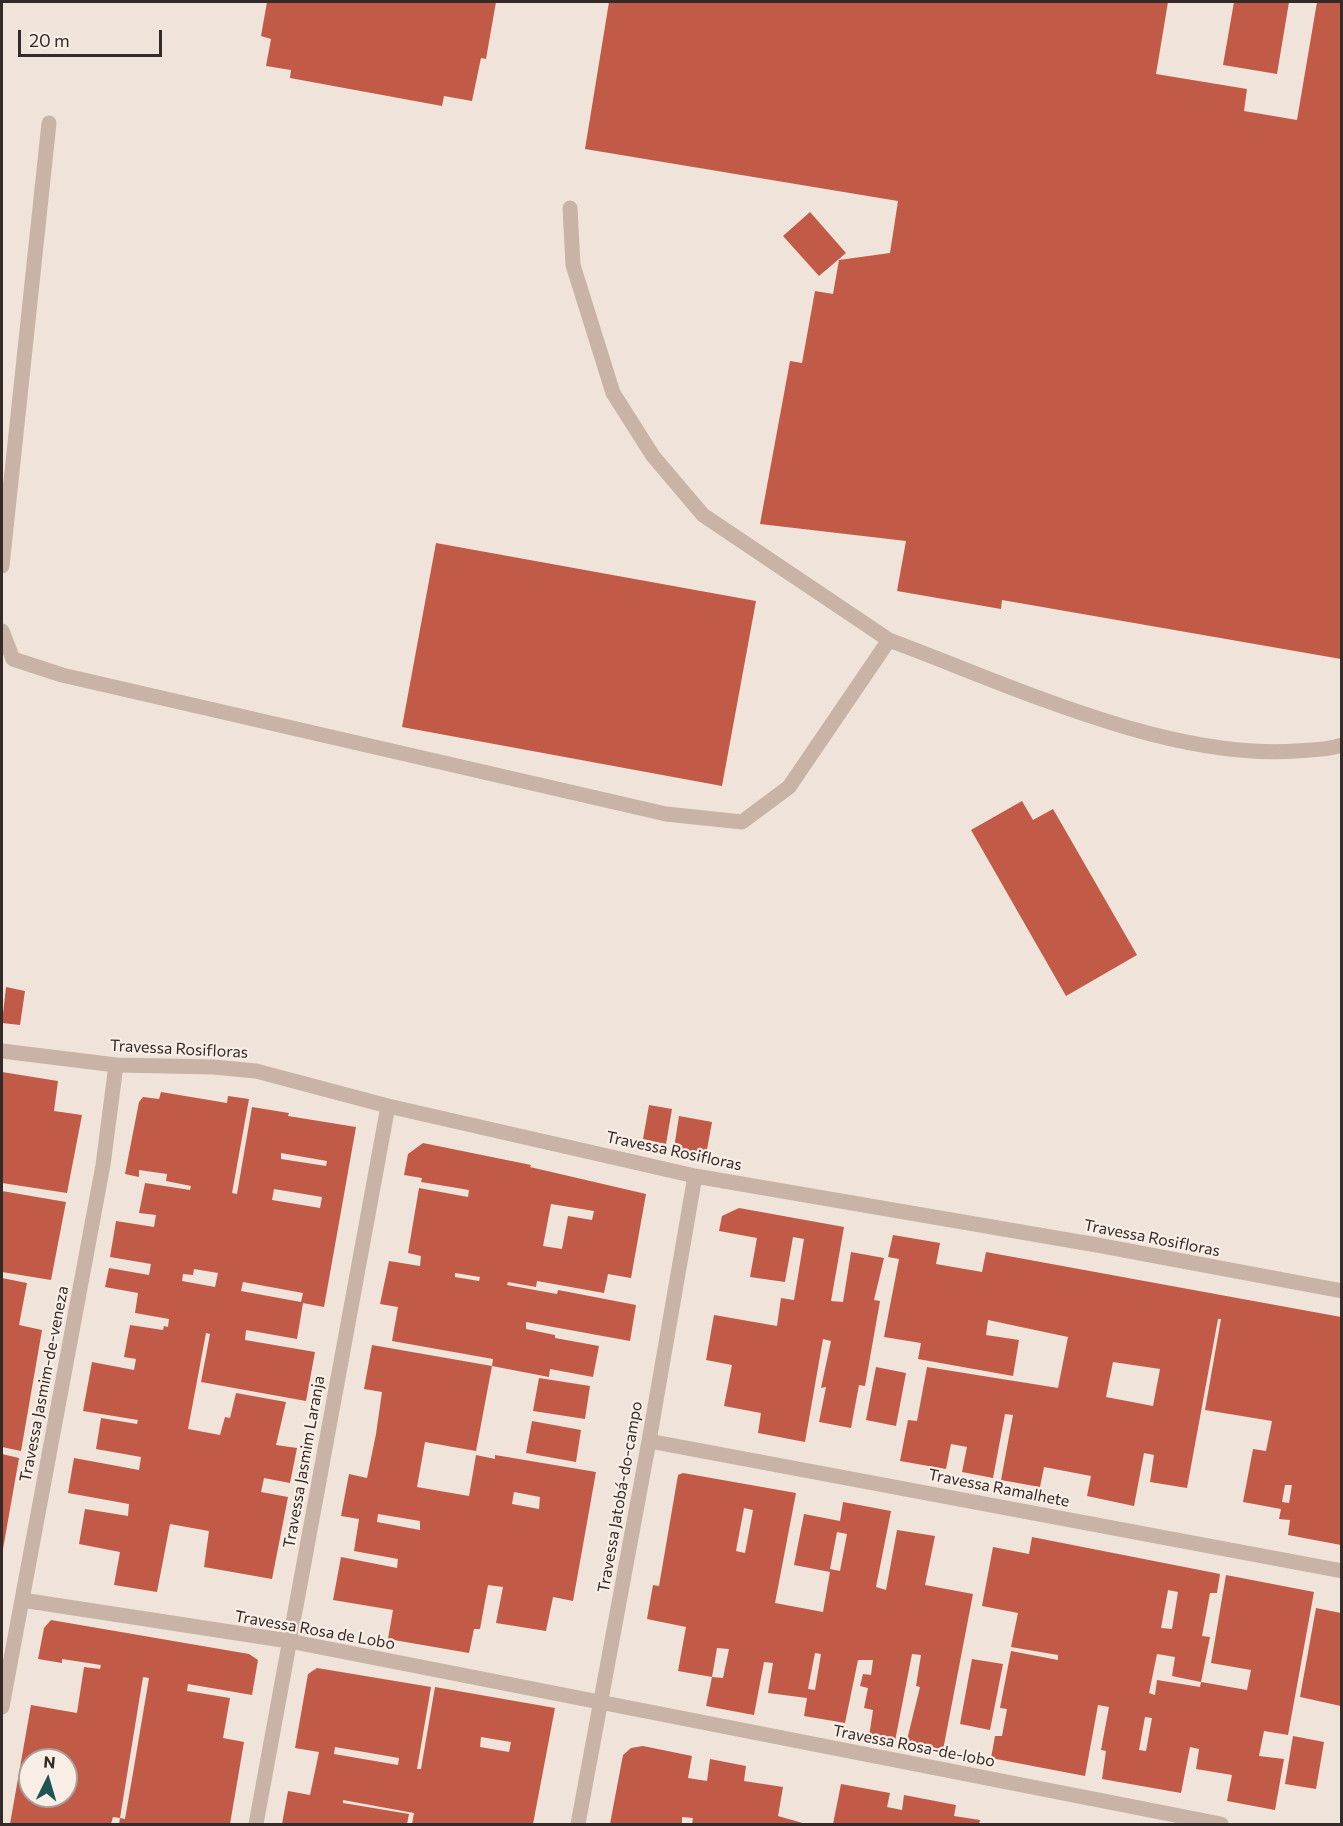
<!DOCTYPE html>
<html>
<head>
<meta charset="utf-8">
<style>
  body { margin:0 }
  #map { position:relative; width:1343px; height:1826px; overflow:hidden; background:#f0e4da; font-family:Commissioner,sans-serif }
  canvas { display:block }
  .frame { position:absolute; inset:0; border:3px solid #342a27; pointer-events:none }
  .north { position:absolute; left:18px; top:1748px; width:60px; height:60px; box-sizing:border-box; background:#f8eee6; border:2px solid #aaa09a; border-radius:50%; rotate:5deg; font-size:16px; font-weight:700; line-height:24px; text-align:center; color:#342a27 }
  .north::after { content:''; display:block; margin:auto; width:21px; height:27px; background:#1e5453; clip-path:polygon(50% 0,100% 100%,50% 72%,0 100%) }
  .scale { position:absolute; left:18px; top:30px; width:144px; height:27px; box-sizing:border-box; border:3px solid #342a27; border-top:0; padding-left:8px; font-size:18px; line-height:21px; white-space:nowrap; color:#342a27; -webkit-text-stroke:4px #f8eee6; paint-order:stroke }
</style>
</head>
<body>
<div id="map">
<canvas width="1343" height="1826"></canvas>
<div class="frame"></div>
<div class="north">N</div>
<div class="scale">20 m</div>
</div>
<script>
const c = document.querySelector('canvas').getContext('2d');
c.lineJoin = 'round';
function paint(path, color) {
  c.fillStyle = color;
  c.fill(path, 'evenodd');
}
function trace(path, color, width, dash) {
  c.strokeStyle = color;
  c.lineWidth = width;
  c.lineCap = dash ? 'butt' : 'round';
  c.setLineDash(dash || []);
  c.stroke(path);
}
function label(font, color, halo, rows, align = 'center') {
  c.font = font + ' Commissioner,sans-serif';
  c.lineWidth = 4.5;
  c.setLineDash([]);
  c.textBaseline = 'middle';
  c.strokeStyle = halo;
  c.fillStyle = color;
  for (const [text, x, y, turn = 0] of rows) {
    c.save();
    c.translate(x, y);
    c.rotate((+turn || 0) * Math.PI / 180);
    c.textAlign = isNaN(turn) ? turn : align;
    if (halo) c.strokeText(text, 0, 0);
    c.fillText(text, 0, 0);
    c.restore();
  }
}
const building = new Path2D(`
  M267 2H496L486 59 481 58 472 101 444 96 442 106 290 78 291 70 266 66 271 39 261 36Z
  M609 2H1168L1156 74 1247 89 1244 111 1297 120 1317 2H1341V659L1002 600 1001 609 897 591 906 541 760 524 790 361 802 363 815 291 833 294 839 260 890 253 898 201 585 149Z
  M1234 2H1289L1277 74 1223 65Z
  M810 212 846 253 819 276 783 236Z
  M436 543 756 601 722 786 402 727Z
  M1022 801 1033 820 1053 809 1137 955 1066 996 971 830Z
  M6 987 25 991 20 1025 2 1023Z
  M2 1072 58 1081 54 1111 82 1115 67 1193 2 1183Z
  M161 1092 227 1103 228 1096 249 1099 232 1193 237 1194 252 1107 289 1113 288 1116 356 1127 324 1307 303 1303 297 1339 246 1330 245 1340 315 1352 306 1401 201 1382 210 1334 206 1333 188 1429 220 1435 225 1417 230 1418 236 1393 286 1402 276 1445 297 1448 290 1483 264 1478 261 1492 288 1497 272 1579 204 1567 209 1531 170 1524 157 1592 114 1585 120 1552 79 1544 85 1509 128 1516 129 1504 68 1493 74 1458 139 1470 141 1457 96 1449 101 1418 137 1424 138 1420 83 1411 92 1362 134 1370 136 1359 124 1357 130 1325 163 1330 164 1326 168 1327 169 1319 135 1313 138 1293 105 1287 109 1268 149 1275 151 1264 110 1257 116 1221 154 1227 156 1215 139 1213 145 1183 190 1190 191 1186 166 1181 167 1174 139 1170V1177L125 1174 139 1102 143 1097 159 1099ZM281 1153 327 1161 326 1166 281 1159ZM274 1189 322 1197 320 1208 272 1200ZM194 1269 218 1273 215 1287 182 1281 183 1274 193 1275ZM243 1282 303 1293 301 1302 241 1291Z
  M649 1105 672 1109 666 1144 643 1139Z
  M679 1116 712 1122 706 1155 674 1148Z
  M423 1143 531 1165 530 1167 646 1194 631 1278 608 1274 604 1293 537 1281 536 1287 508 1282 507 1285 557 1294 558 1290 636 1305 630 1341 526 1322V1329L555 1335V1338L599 1346 593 1377 550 1369 549 1377 492 1366 493 1359 392 1341 398 1307 380 1304 389 1261 420 1266 421 1256 408 1253 419 1188 468 1197 469 1190 421 1182 422 1178 404 1175 408 1154ZM551 1204 594 1211 592 1220 568 1216 562 1249 543 1246ZM455 1273 480 1277 479 1281 455 1277Z
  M2 1191 66 1202 51 1280 2 1272Z
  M739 1208 844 1227 831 1301 843 1302 851 1252 884 1258 874 1300 880 1301 865 1386 859 1385 851 1428 819 1422 826 1387 821 1388 831 1341 823 1339 805 1442 758 1433 761 1413 724 1406 732 1365 706 1360 714 1315 777 1326 781 1298 794 1300 804 1239 793 1237 785 1282 750 1277 757 1238 719 1231 722 1216Z
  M893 1235 940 1243 936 1264 982 1272 986 1252 1341 1317V1545L1288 1535 1290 1520 1279 1519 1281 1509 1243 1502 1253 1449 1266 1451 1272 1421 1205 1410 1221 1319H1218L1187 1488 1150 1482 1154 1455 1144 1453 1134 1506 1087 1496 1091 1476 1044 1467 1040 1487 1001 1480 1013 1415 1005 1414 993 1478 962 1472 967 1447 951 1444 946 1469 900 1461 908 1420 917 1421 927 1367 1058 1388 1068 1337 988 1320 986 1335 1019 1340 1013 1376 918 1359 921 1343 884 1337 899 1259 888 1257ZM1113 1362 1160 1369 1153 1406 1106 1397ZM1285 1485H1292L1289 1503 1282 1502Z
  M2 1278 27 1283 19 1325 42 1330 21 1451 2 1447Z
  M372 1345 492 1366 476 1451 425 1442 417 1487 469 1496 476 1455 495 1459V1455L596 1472 573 1601 553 1597 546 1631 496 1623 503 1587 488 1585 480 1629H474L469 1653 388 1639 393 1610 333 1600 341 1557 397 1568 398 1559 354 1551 359 1519 341 1516 349 1474 367 1478 376 1434 382 1392 364 1389ZM514 1492 540 1497 539 1509 512 1504ZM378 1514 420 1521V1530L377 1522Z
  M876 1367 906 1373 896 1426 866 1420Z
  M539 1378 590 1386 585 1419 533 1411Z
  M532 1421 581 1430 576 1462 526 1453Z
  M2 1454 19 1458 3 1549H2Z
  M683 1473 796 1493 775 1603 823 1612 830 1572 794 1565 804 1514 840 1521 843 1502 891 1511 876 1587 886 1590 897 1530 935 1536 925 1585 973 1594 943 1750 906 1744 920 1687 916 1686 921 1655 912 1654 895 1741 869 1737 873 1710 864 1708 868 1688 860 1686 863 1674 871 1675 873 1660H858L845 1723 804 1716 807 1698 768 1693 773 1663 764 1662 754 1715 706 1706 712 1677 723 1678 729 1649 717 1648 712 1677 678 1671 686 1627 647 1619 653 1585 659 1586 678 1475ZM744 1508 753 1510 745 1553 736 1551ZM837 1532 847 1534 840 1571 830 1569ZM815 1653 821 1654 815 1690 808 1689Z
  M1032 1537 1220 1574 1217 1593H1210L1202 1636 1210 1637 1201 1682 1247 1690 1251 1670 1211 1663 1226 1575 1314 1592 1288 1735 1264 1731 1259 1756 1284 1759 1275 1810 1227 1801 1232 1775 1196 1769 1199 1749 1190 1747 1181 1793 1102 1779 1106 1751 1101 1750 1109 1707 1098 1705 1085 1776 991 1758 995 1736H1002L1007 1709 1000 1708 1011 1651 1058 1660V1655L1011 1647 1018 1613 982 1606 993 1547 1029 1554ZM1168 1590 1178 1592 1172 1629 1161 1628ZM1157 1654 1175 1657 1172 1676 1201 1682 1200 1687 1157 1680 1155 1695 1149 1693ZM1145 1717 1152 1718 1146 1751 1139 1750Z
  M1316 1608 1341 1613V1706L1300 1697Z
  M51 1620 249 1654 258 1660 252 1695 188 1684 187 1691 230 1698 223 1738 244 1742 230 1824H119L120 1818 125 1819 133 1773 149 1678 143 1677 120 1818 113 1817 111 1824H10L31 1705 77 1713 84 1667 100 1669 101 1665 62 1659V1663L38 1659 44 1628ZM30 1760H66V1796H30Z
  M972 1659 1003 1664 990 1730 960 1724Z
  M317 1668 431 1687 417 1769H421L435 1687 555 1708 533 1824H412L414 1813 343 1800V1803L409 1814 407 1824H282L288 1791 310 1795 319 1752 295 1748 308 1674ZM481 1737 511 1742 509 1752 480 1747ZM335 1747 399 1758 398 1765 334 1754Z
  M1293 1736 1324 1742 1316 1789 1285 1784Z
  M643 1746 692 1756 688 1778 707 1781 710 1759 746 1766 744 1781 783 1787 778 1816 806 1824H692L693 1818 682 1817V1824H610L623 1755 631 1748Z
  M841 1784 890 1793 887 1807 902 1810 904 1795 956 1805 954 1816 980 1820 979 1824H833Z`);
const service = new Path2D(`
  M570 208 573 265 613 393 653 456 703 515 889 640
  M2 566 49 123
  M2 631 13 659 62 675 666 814 742 822 789 787 889 640C1010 685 1167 760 1296 751 1311 750 1327 750 1342 745`);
const minor = new Path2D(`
  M2 1051 116 1065 213 1067 256 1071 388 1106 695 1176 1097 1245 1342 1291
  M649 1441 1342 1571
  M22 1600 289 1641 1221 1824
  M2 1707 103 1165 116 1065
  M256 1824 388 1106
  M578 1824 649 1441 695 1176`);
const streetNames = [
  ["Travessa Rosifloras",179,1049,3],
  ["Travessa Rosifloras",674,1151,12],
  ["Travessa Rosifloras",1152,1238,11],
  ["Travessa Jasmim-de-veneza",44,1384,-79],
  ["Travessa Jasmim Laranja",304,1462,-80],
  ["Travessa Ramalhete",999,1488,11],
  ["Travessa Jatobá-do-campo",620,1497,-80],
  ["Travessa Rosa de Lobo",315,1630,10],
  ["Travessa Rosa-de-lobo",914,1746,11]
];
paint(building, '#c15a47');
trace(service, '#c8b3a6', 15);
trace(minor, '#c8b3a6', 15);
label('16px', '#342a27', '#f8eee6', streetNames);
</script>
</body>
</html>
